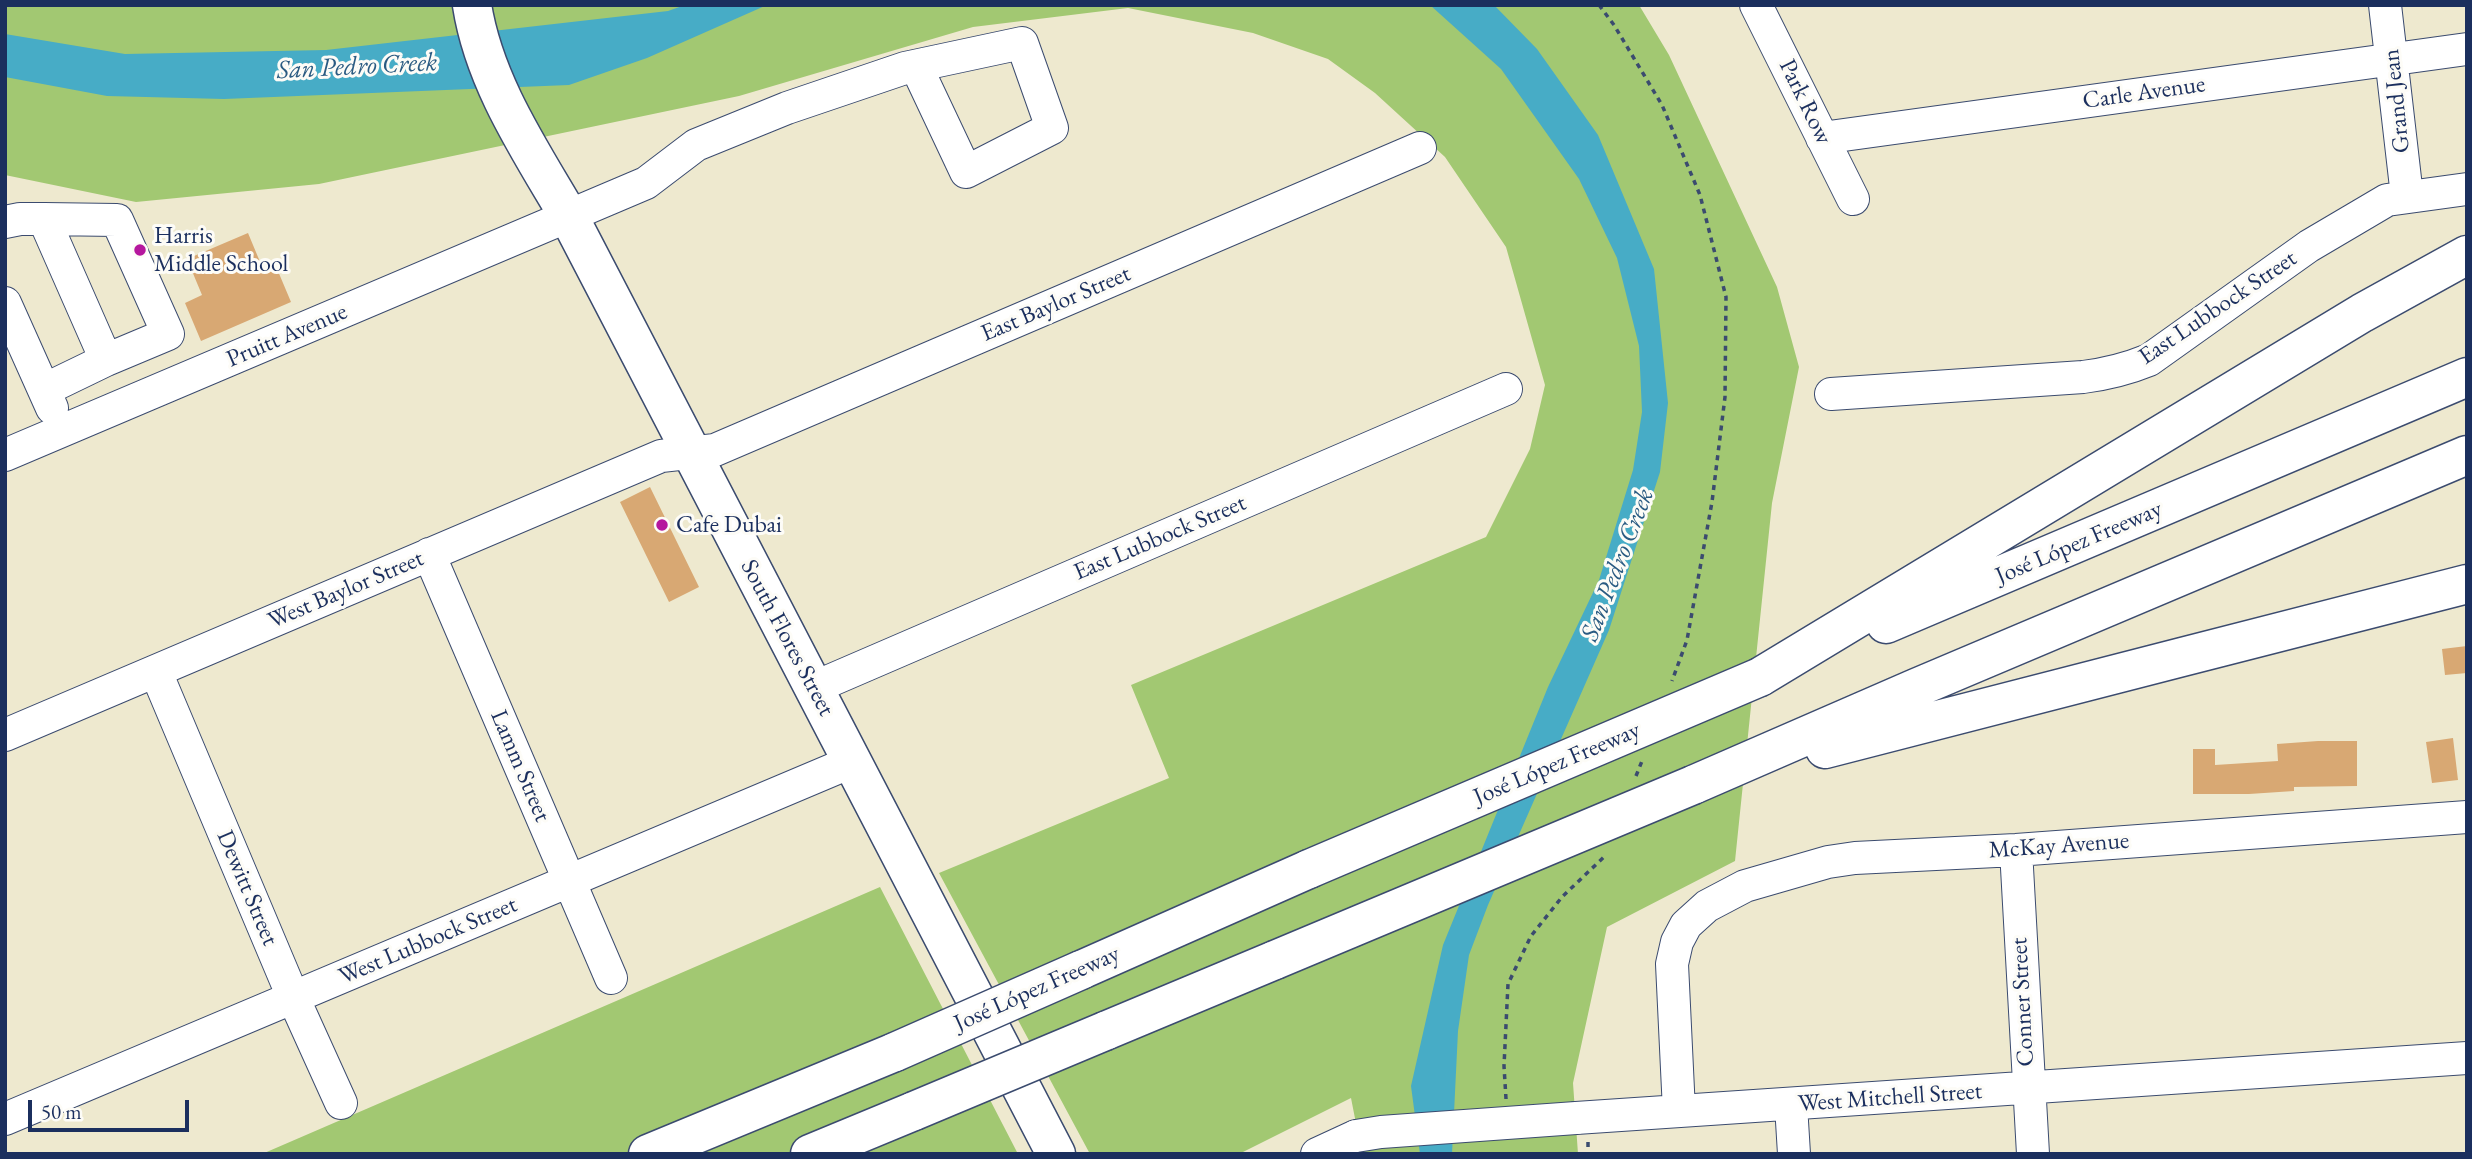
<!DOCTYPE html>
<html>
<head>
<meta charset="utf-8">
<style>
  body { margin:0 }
  #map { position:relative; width:2472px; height:1159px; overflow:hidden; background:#eee9cf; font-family:"EB Garamond",serif }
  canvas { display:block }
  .frame { position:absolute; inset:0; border:7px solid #1b2f5e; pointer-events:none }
  .scale { position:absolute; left:28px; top:1100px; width:161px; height:32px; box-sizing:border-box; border:4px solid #1b2f5e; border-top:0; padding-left:9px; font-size:21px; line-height:24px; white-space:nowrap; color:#1b2f5e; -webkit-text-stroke:5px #fdfcf7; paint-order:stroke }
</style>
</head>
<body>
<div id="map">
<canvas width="2472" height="1159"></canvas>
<div class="frame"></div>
<div class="scale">50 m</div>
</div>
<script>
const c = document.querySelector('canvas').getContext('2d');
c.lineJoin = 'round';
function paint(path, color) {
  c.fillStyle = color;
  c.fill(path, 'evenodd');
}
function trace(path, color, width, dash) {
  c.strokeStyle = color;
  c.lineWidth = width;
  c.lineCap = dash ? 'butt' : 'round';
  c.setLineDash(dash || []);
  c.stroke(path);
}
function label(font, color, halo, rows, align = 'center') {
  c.font = font + ' "EB Garamond",serif';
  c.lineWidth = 6;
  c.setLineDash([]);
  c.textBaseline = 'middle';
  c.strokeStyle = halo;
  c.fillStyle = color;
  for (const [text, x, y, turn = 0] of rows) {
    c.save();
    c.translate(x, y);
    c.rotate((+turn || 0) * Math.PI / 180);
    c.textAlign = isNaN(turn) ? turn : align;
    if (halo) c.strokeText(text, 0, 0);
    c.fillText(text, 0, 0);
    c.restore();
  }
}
const green = new Path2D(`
  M5 5H1639L1669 55 1777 287 1799 367 1772 503 1735 861 1607 927 1573 1083 1578 1154H1362L1351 1098 1239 1154H1090L939 873 1169 778 1131 685 1486 537 1530 449 1545 385 1506 247 1445 157 1375 93 1328 59 1253 33 1128 8 973 27 739 96 319 184 136 202 5 175Z
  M880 887 1018 1154H262Z`);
const water = new Path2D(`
  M685 5H767L647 58 569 85 224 99 107 96 5 77V34L125 54 326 50 668 11Z
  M1430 5H1494L1537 49 1598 135 1654 269 1668 403 1660 472 1609 630 1488 905 1469 955 1458 1031 1452 1154H1420L1411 1086 1443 945 1548 687 1599 580 1633 470 1642 412 1639 346 1617 258 1579 179 1501 69Z`);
const building = new Path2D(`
  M248 233 263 269 275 264 291 302 201 341 185 303 202 295 187 259Z
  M650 487 699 587 669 602 620 502Z
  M2467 646V673L2445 675 2442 649Z
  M2453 738 2458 780 2432 783 2426 742Z
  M2318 741H2357V786L2294 787V791L2249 794H2193V749H2215V765L2278 761 2277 744Z`);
const path = new Path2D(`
  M1599 5 1614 25 1662 105 1700 195 1726 297 1725 397 1712 502 1687 640 1672 681
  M1636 776 1642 761
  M1506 1099 1504 1066 1508 984 1531 936 1562 897 1606 855
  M1588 1142V1154`);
const minor = new Path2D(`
  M1756 5 1853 199
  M2385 5 2407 196
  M1822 138 2467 49
  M44 219 117 220 168 334 106 360
  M5 222 20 219H44L106 360 44 390
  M5 303 52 408
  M1831 394 2083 377C2107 374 2127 369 2149 360L2309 246 2387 200 2467 189
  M5 455 646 183 696 145 787 108 905 68 1022 43 1052 128 966 172 916 66
  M429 554 611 978
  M156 672 293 997 341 1103
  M813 688 1506 389
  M5 735 661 456 715 450 1420 148
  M2016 850 2033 1154
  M1791 1105 1794 1154
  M1679 1111 1672 964 1677 942 1686 925 1707 906 1745 886 1828 862 1855 858 2016 850 2467 817
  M1576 1118 2467 1058
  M5 1119 851 762
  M1317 1154 1356 1136`);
const major = new Path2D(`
  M472 5C484 82 530 150 568 215L1056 1154`);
const highway = new Path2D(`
  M1886 624 2467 377
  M1760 677 2362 313 2467 255
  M1825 749C2039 692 2253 640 2467 584
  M1693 785 1916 688 2467 455
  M1081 970 1309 869
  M1105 1031 1275 960
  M648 1154 895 1052
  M810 1154 914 1111`);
const minorBridge = new Path2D(`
  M1356 1136 1381 1132 1576 1118`);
const highwayBridge = new Path2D(`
  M1309 869 1760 677
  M1275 960 1693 785
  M895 1052 1081 970
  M914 1111 1105 1031`);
const markers = [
  [140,250,7,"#b5179e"],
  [662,525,7,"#b5179e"]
];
const streetNames = [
  ["Carle Avenue",2144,93,-8],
  ["Grand Jean",2397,101,-96],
  ["Park Row",1805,102,64],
  ["East Baylor Street",1056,304,-23],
  ["East Lubbock Street",2218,308,-34],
  ["Pruitt Avenue",287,336,-23],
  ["East Lubbock Street",1160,538,-23],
  ["José López Freeway",2079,543,-23],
  ["West Baylor Street",346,590,-23],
  ["South Flores Street",787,638,62],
  ["José López Freeway",1557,764,-23],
  ["Lamm Street",520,766,67],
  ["McKay Avenue",2059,846,-4],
  ["Dewitt Street",247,888,67],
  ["West Lubbock Street",428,941,-23],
  ["José López Freeway",1037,989,-24],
  ["Conner Street",2023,1002,-93],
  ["West Mitchell Street",1890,1098,-4]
];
const poiNames = [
  ["Harris",154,236],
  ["Middle School",154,264],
  ["Cafe Dubai",676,525]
];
const waterNames = [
  ["San Pedro Creek",357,67,-3],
  ["San Pedro Creek",1618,565,-69]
];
paint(green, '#a2c872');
paint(water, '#47acc6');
paint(building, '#d8a873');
trace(minor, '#3b4b6f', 34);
trace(major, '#3b4b6f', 41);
trace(highway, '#3b4b6f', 41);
trace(path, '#3b4b6f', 3.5, [5, 5]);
trace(minor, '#fff', 32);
trace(major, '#fff', 38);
trace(highway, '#fff', 38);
trace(minorBridge, '#3b4b6f', 34, []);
trace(highwayBridge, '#3b4b6f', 41, []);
trace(minorBridge, '#fff', 32);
trace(highwayBridge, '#fff', 38);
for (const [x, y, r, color] of markers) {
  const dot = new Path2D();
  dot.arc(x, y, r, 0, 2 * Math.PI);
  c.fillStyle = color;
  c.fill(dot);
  trace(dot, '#fdfcf7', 2.5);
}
label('24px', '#1b2f5e', '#fdfcf7', streetNames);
label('24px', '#1b2f5e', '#fdfcf7', poiNames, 'left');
label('italic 26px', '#2a5b82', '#fdfcf7', waterNames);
</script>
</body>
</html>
